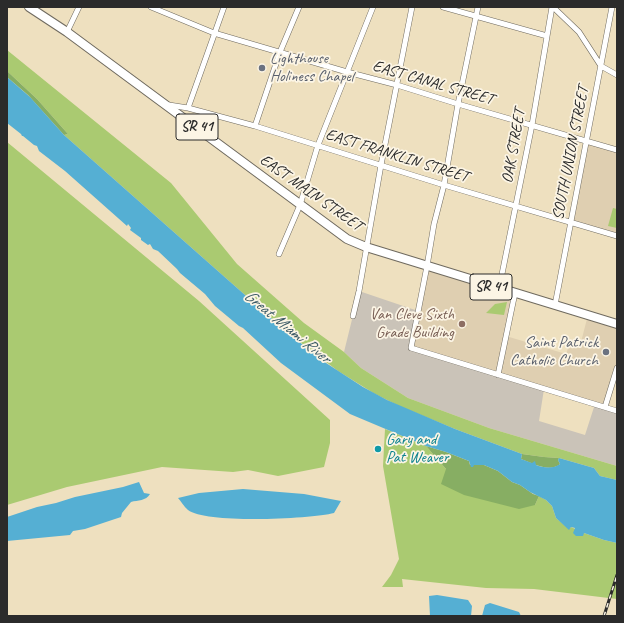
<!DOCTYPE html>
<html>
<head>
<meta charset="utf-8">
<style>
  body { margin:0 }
  #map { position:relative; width:624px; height:623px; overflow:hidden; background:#eee0bf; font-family:Caveat,sans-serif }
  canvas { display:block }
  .frame { position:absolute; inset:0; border:8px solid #2b2b2b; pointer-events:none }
</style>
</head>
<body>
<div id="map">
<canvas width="624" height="623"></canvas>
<div class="frame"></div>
</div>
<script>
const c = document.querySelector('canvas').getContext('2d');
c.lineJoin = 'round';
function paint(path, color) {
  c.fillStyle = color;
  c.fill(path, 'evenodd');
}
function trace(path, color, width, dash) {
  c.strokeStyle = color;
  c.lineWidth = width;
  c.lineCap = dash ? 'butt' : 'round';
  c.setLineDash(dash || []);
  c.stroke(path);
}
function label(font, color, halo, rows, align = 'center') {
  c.font = font + ' Caveat,sans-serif';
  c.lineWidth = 3.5;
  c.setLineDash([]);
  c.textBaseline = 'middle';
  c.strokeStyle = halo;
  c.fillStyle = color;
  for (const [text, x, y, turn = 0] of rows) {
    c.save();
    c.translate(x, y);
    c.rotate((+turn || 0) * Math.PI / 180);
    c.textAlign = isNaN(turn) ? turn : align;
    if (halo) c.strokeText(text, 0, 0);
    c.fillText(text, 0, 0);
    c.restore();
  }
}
const built = new Path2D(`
  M586 141 617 150V236L571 221Z
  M427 266 515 293 506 336 566 354 571 340 581 342 588 315 617 324V368L605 407 411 348Z`);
const industrial = new Path2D(`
  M359 291 418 311 411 348 544 389 539 421 585 435 595 404 617 411V466L489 428 408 398 361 368 344 352Z`);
const green = new Path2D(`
  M7 50 171 183 237 264 304 323 344 352 361 368 408 398 489 428 617 466V480L600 476 594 468 559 458 544 457 522 454 455 429 399 406 375 394 338 371 288 333 64 135 68 134 37 99 7 71Z
  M7 142 199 301 330 420V443L324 467 278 476 248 470 233 472 162 467 67 487 7 505Z
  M613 208 617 209V228L608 226Z
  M507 302 504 315 486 313 495 304Z
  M385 429 426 446 446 469 535 505 539 496 546 500 552 506 556 518 569 529 571 527 584 533 604 540 617 543V599L534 589 486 588 402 579 403 587H382L391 575 399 559 383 466Z`);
const forest = new Path2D(`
  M7 71 37 99 68 134 64 135 28 95 7 77Z
  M426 446 446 452 469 461 470 465H484L498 471 512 482 520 485 533 494 539 496 535 505 519 509 464 495 441 484 446 469Z
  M522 454 544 457 559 458 558 460 560 464C550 473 532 463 521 459Z`);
const water = new Path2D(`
  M7 77 30 97 64 135 288 333 326 363 363 387 387 400 455 429 522 454 521 459 532 463 535 461 536 465C543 468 554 469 560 464L558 460 559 458 594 468 600 476 617 480V543L604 540 584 533 583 536H576L573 533 575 528 571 527 569 530 556 518 552 506 546 500 530 492 520 485 512 482 498 471 484 465H474L473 467H471L469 461 446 452 426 446 350 414 281 363 243 328 239 326 215 306 205 294 180 273 177 269 158 251 153 249 150 244 148 245 141 240V238L130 230 131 228 128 224 127 226 65 171 39 151 37 146 34 145 23 136H22L21 134 7 123Z
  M139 482 144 493 150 494C146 501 138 500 131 502L122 513 121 517 85 529 73 531 70 535 7 541V517L37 507 56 503 75 497 123 487Z
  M243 489 304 494 341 501 334 513C311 519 206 524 188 510 184 507 181 501 178 498L199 493Z
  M437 595 468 600 472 606 471 616H430L429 596Z
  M490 603 519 612 521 616H482L485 605Z`);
const minor = new Path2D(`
  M151 7 214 33 347 72 397 85 458 104 617 150
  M443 7 547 36
  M478 7 458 104 444 185 434 224 427 266 411 348 617 411
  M553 7 579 32 601 66 617 75
  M67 32 79 7
  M169 105 188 108 255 126 444 185 617 236
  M188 108 224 7
  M255 126 280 52 299 7
  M279 254 300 205 318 145 373 7
  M499 289 532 125 552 7
  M555 305 612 7
  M353 316 359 291 381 165 412 7
  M498 375 515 293
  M605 407 617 368`);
const primary = new Path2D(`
  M29 7 67 32 347 239 366 247 617 324`);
const rail = new Path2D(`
  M604 616 617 575`);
const markers = [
  [262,68,4,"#6b7280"],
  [462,324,4,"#8d6e63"],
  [606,352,4,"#6b7280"],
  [378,449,4,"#0f9aa8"]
];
const shields = [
  [197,127,42],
  [491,287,42]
];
const shieldNames = [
  ["SR 41",197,127],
  ["SR 41",491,287]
];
const worshipNames = [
  ["Lighthouse",270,59],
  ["Holiness Chapel",270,77],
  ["Saint Patrick",598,343,"right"],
  ["Catholic Church",598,361,"right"]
];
const streetNames = [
  ["EAST CANAL STREET",433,83,16],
  ["OAK STREET",514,146,-80],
  ["SOUTH UNION STREET",571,153,-79],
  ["EAST FRANKLIN STREET",397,156,17],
  ["EAST MAIN STREET",311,193,35]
];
const educationNames = [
  ["Van Cleve Sixth",454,315],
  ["Grade Building",454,333]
];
const cultureNames = [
  ["Gary and",386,440],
  ["Pat Weaver",386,458]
];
const waterNames = [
  ["Great Miami River",287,327,39]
];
paint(built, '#dfcfb1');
paint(industrial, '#cac3b8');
paint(green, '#aaca71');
paint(forest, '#87ae63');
paint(water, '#55afd3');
trace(minor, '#6f6a5f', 6);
trace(primary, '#6f6a5f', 10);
trace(minor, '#fff', 5);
trace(primary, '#fff', 8);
trace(rail, '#2b2b2b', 3);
trace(rail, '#fcf5e5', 1.5, [4.5]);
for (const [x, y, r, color] of markers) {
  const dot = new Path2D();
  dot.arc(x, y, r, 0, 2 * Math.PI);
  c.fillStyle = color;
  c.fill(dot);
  trace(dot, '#fcf5e5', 1.5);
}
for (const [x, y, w] of shields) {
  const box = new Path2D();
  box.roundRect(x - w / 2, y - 13, w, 26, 3);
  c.fillStyle = '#fcf5e5';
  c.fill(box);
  trace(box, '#2b2b2b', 1);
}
label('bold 15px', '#2b2b2b', null, shieldNames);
label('16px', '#5b616d', '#fcf5e5', worshipNames, 'left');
label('16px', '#2b2b2b', '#fcf5e5', streetNames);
label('16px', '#785e54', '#fcf5e5', educationNames, 'right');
label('16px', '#0d838f', '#fcf5e5', cultureNames, 'left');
label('italic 17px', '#3a5966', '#fcf5e5', waterNames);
</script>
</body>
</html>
